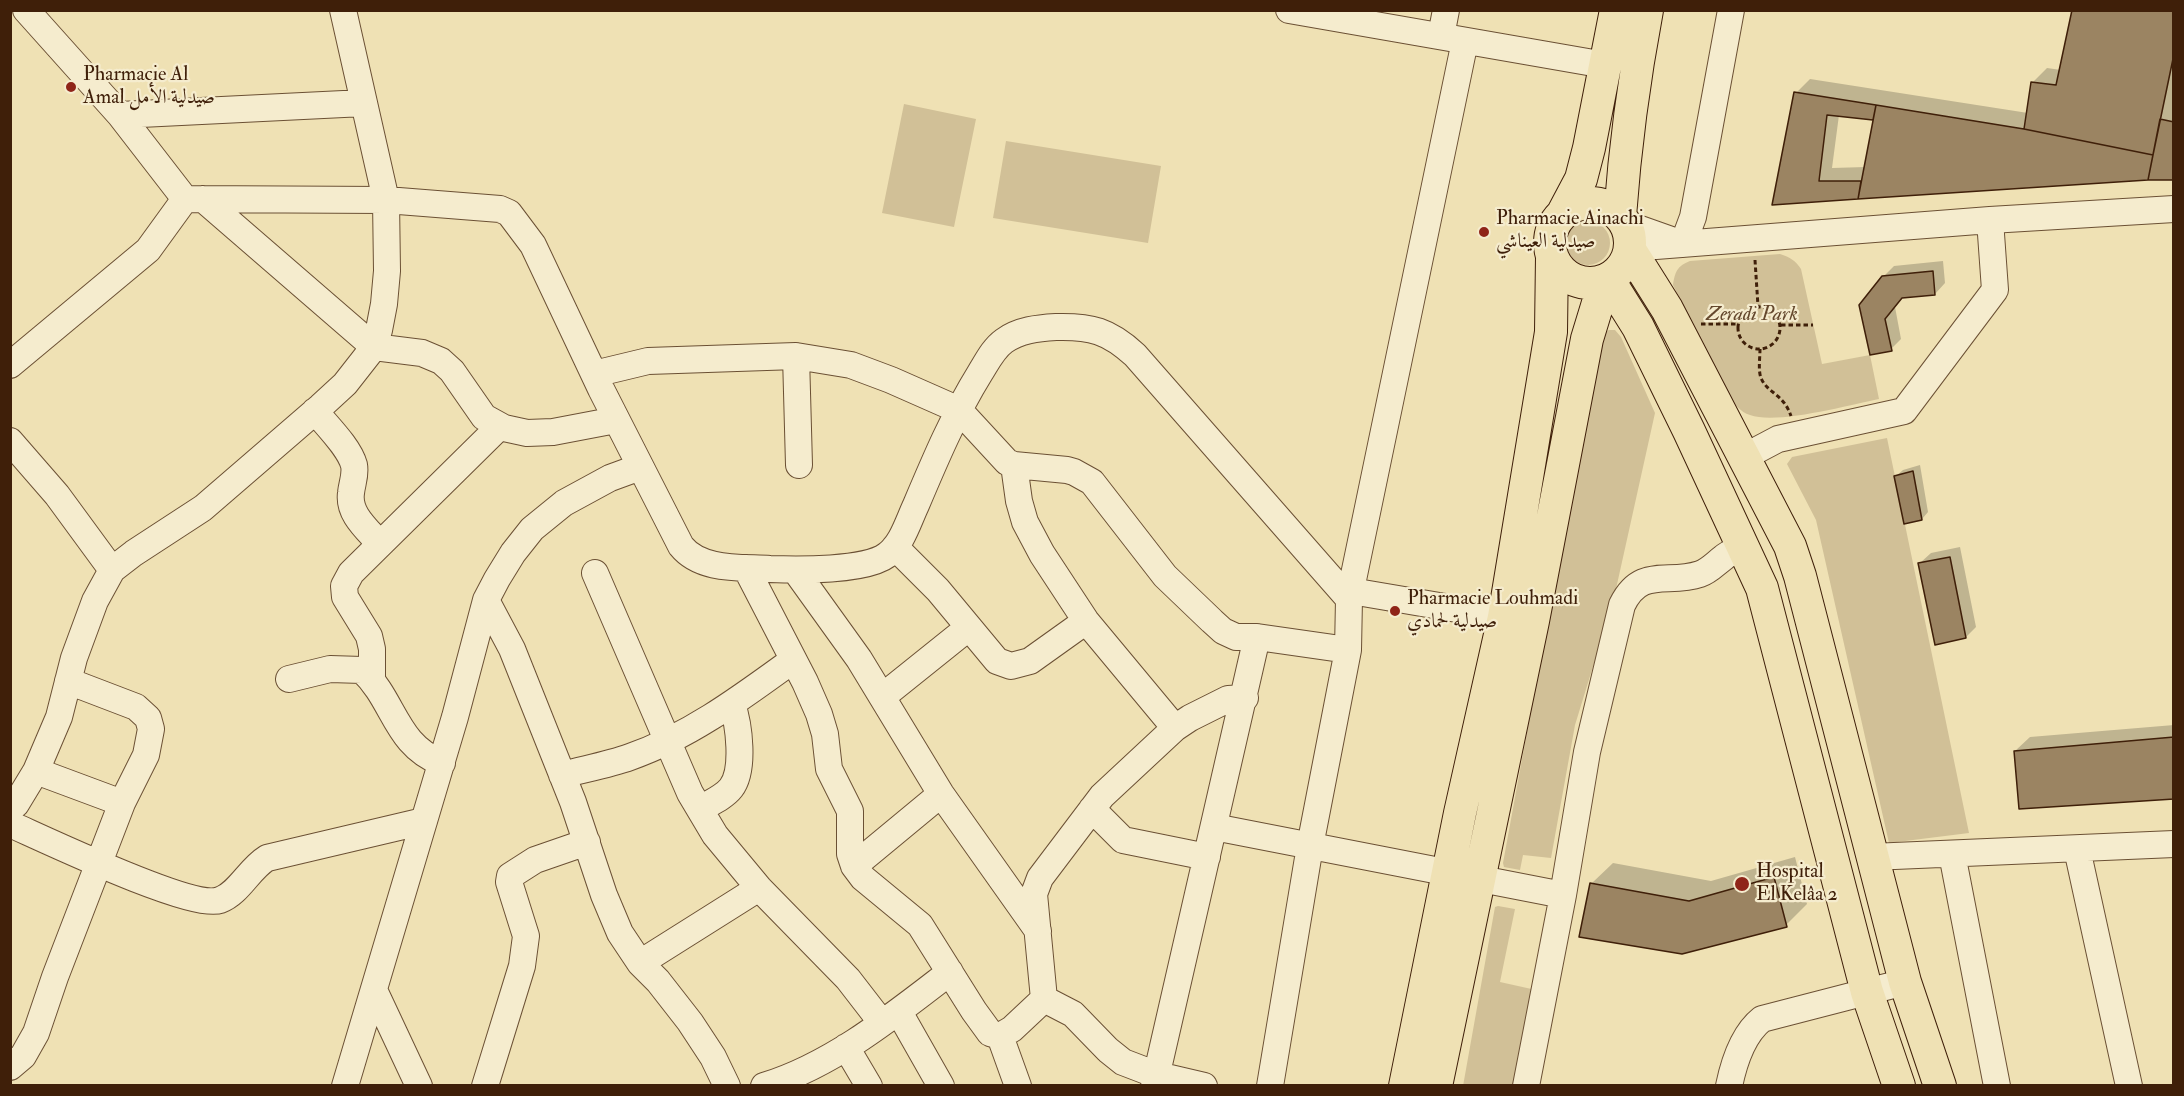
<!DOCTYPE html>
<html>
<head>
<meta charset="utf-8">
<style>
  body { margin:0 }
  #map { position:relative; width:2184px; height:1096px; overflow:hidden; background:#efe1b4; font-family:"IM FELL Double Pica",serif }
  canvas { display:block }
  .frame { position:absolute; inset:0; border:12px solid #3f1f09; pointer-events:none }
</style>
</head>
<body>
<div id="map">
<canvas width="2184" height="1096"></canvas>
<div class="frame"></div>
</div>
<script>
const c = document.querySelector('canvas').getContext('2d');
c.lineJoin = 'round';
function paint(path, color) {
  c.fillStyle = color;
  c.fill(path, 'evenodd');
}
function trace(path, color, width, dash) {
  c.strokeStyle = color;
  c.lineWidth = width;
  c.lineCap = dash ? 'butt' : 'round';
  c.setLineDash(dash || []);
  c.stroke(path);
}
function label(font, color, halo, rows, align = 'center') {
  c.font = font + ' "IM FELL Double Pica",Amiri,serif';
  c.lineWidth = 4.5;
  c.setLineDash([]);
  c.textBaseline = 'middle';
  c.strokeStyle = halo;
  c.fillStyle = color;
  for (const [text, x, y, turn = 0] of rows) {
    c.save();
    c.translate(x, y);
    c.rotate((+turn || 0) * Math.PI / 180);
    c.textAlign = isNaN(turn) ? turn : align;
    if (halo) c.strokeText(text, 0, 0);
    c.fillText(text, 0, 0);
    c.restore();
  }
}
const green = new Path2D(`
  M904 104 976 119 954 227 882 213Z
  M1006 141 1161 166 1148 243 993 218Z
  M1566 243a22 22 0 1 1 44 0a22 22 0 1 1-44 0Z
  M1780 254C1790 257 1796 261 1801 269L1822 364 1870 355 1879 399C1849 405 1776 425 1750 415 1740 412 1735 404 1729 397L1673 285C1675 272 1677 266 1690 261Z
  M1609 330H1615L1621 337 1655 413 1614 598 1575 725 1551 858 1523 855 1520 870 1504 867 1503 863 1599 338 1602 333Z
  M1887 438 1969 833 1889 843 1816 520 1787 464 1792 457Z
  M1498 906 1515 909 1500 982 1536 990 1517 1085 1463 1086 1495 907Z`);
const shadow = new Path2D(`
  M2174 10V178L1773 203 1796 93 1810 79 2028 113 2033 82 2047 68 2061 70ZM1839 115 1875 119 1866 167 1832 168Z
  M1943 261 1945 283 1935 294 1904 296 1895 307 1901 339 1891 349 1871 354 1883 277 1894 266Z
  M1920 465 1928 512 1922 519 1896 476 1903 470Z
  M1960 547 1976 627 1966 637 1920 563 1931 553Z
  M2174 725V797L2015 751 2030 737Z
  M1795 857 1807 904 1786 925 1592 883 1613 863 1711 881Z`);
const building = new Path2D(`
  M2072 10H2174V54L2153 155 2024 129 2031 82 2056 85Z
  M1794 92 1876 105 1873 120 1827 115 1819 181H1861L1858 199 1772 205Z
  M1876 105 2024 129 2153 155 2148 180 1858 199Z
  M2160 119 2174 122V180H2148Z
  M1933 271 1935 295 1902 298 1885 319 1892 351 1870 355 1859 305 1882 276Z
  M1913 471 1922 520 1904 524 1894 476Z
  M1950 557 1966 638 1935 645 1918 563Z
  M2174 737V799L2019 809 2014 751Z
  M1774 877 1787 927 1682 954 1579 937 1590 883 1689 901Z`);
const path = new Path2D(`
  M1755 260 1758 306
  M1738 328a21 21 0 1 1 42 0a21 21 0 1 1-42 0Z
  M1701 324H1738
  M1781 325H1813
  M1760 349C1760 358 1758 370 1761 378 1768 394 1783 393 1791 416`);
const minor = new Path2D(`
  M1289 10 1605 65
  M1441 36 1446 10
  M120 115 364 103
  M185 199 386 200 500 209 509 213 533 245 601 389 681 546C701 571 741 567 770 569 797 570 866 571 887 555 902 544 908 522 916 505 935 460 954 415 980 373 987 362 993 349 1004 341 1019 330 1038 328 1056 327 1091 326 1109 331 1135 355L1349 599
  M203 199 374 347 422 353 441 361 452 371 484 417 504 428 527 433 553 432 616 420
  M1626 224 1674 241
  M1683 244 1693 217 1731 10
  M1630 248 1990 220 2174 209
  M796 356 799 465
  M10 365 148 250 185 199 120 115 26 10
  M594 374 648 361 796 356 851 365 891 380 959 410 1007 462 1014 465 1067 470 1074 472 1092 482 1165 576 1212 621 1223 631 1236 637H1257
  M315 411C327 426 349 447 354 465 356 475 352 483 351 493 348 514 367 529 380 544
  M10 441 57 495 112 570
  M1744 457 1778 439 1904 411 1995 290 1990 220
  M1014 465 1019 501 1025 522 1042 554 1086 621 1175 728
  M895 547 938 590 997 661 1011 666 1030 661 1086 621
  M746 568 805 682 819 714 825 734 829 769 850 811V854L854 866 863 878 920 925 974 1011 990 1033 1000 1036 1012 1029 1044 999 1073 1014 1108 1050 1123 1062 1157 1075 1204 1086
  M795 570 859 659 941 794 1038 931
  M595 573 690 793 715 835 759 888 848 979 882 1023
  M1351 591 1504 617
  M486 600 512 649 573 802 604 895 620 933 640 963 658 981 690 1022 713 1057 727 1086
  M289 679 330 669 362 670C395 701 395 745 442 763
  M372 679V649L369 636 345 597 344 586 351 573 500 426
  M882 697 968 628
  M36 771 122 803
  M562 775C584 769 608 765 630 757 690 736 742 697 793 660
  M10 809 16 804 36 771 59 717 74 658 95 601 112 570 134 553 203 508 320 407 345 384 374 347 379 330 384 304 387 271 386 200 343 10
  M700 809C710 803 724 797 731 788 745 770 739 724 732 704
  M1092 809 1123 840 1207 857
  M10 824C44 839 192 910 220 900 239 893 249 869 267 858L424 821
  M1214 827 1563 895
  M2077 849 2129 1086
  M1952 854 1997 1086
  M1871 857 2174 844
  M854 866 941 794
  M640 963 759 888
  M374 990 419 1086
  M1044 999 1034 894 1040 878 1102 796 1175 728 1190 718 1228 699 1245 698
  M899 1012 941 1086
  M1000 1036 1018 1086
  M846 1047 869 1086
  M10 1067 23 1056 36 1033 55 977 122 803 146 755 151 729 148 718 136 707 68 681
  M345 1086 455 717 486 600 497 579 513 553 532 529 564 503 610 478 640 467
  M485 1086 522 966 526 936 509 882 510 876 535 860 587 842
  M764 1086C833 1065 894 1015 950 972
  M1154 1086 1257 637 1348 650
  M1270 1086 1310 846 1348 650 1349 599 1465 41
  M1526 1086 1563 895 1587 752 1622 605C1641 566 1667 585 1700 574 1709 571 1715 564 1723 558 1728 553 1737 550 1744 547
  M1729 1086C1734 1062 1743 1034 1762 1019L1905 982`);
const major = new Path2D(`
  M1550 243a40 40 0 1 1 80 0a40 40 0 1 1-80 0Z
  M1563 213 1581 179 1589 148 1616 10
  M1620 216C1625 146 1634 79 1647 10
  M1630 250 1667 309 1790 546 1800 576 1905 982 1940 1086
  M1608 279 1638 327 1689 431 1762 588 1867 992 1899 1086
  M1405 1086 1460 813 1504 617 1551 332 1552 256
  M1436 1086 1533 621 1587 339 1605 280`);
const markers = [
  [71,87,6,"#8f2418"],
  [1484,232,6,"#8f2418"],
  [1395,611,6,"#8f2418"],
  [1742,884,8,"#8f2418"]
];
const poiNames = [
  ["Pharmacie Al",83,76],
  ["Amal صيدلية الأمل",83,99],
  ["Pharmacie Ainachi",1496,220],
  ["صيدلية العيناشي",1496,243],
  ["Pharmacie Louhmadi",1407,600],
  ["صيدلية لحمادي",1407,623],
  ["Hospital",1756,873],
  ["El Kelâa 2",1756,896]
];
const parkNames = [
  ["Zeradi Park",1752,316]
];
paint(green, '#d1c097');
paint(shadow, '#0003');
paint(building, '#9b8462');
trace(building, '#3f1f09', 1.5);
trace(minor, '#6b5034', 28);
trace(major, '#3f1f09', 34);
trace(path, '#3f1f09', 3, [4.5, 3]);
trace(minor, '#f5ecce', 26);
trace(major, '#efe1b4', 32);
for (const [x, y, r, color] of markers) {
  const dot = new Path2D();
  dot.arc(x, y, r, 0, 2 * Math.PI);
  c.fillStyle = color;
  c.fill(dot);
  trace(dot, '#f5ecce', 2);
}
label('20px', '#3f1f09', '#f5ecce', poiNames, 'left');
label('italic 20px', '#64472c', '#f5ecce', parkNames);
</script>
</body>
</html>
